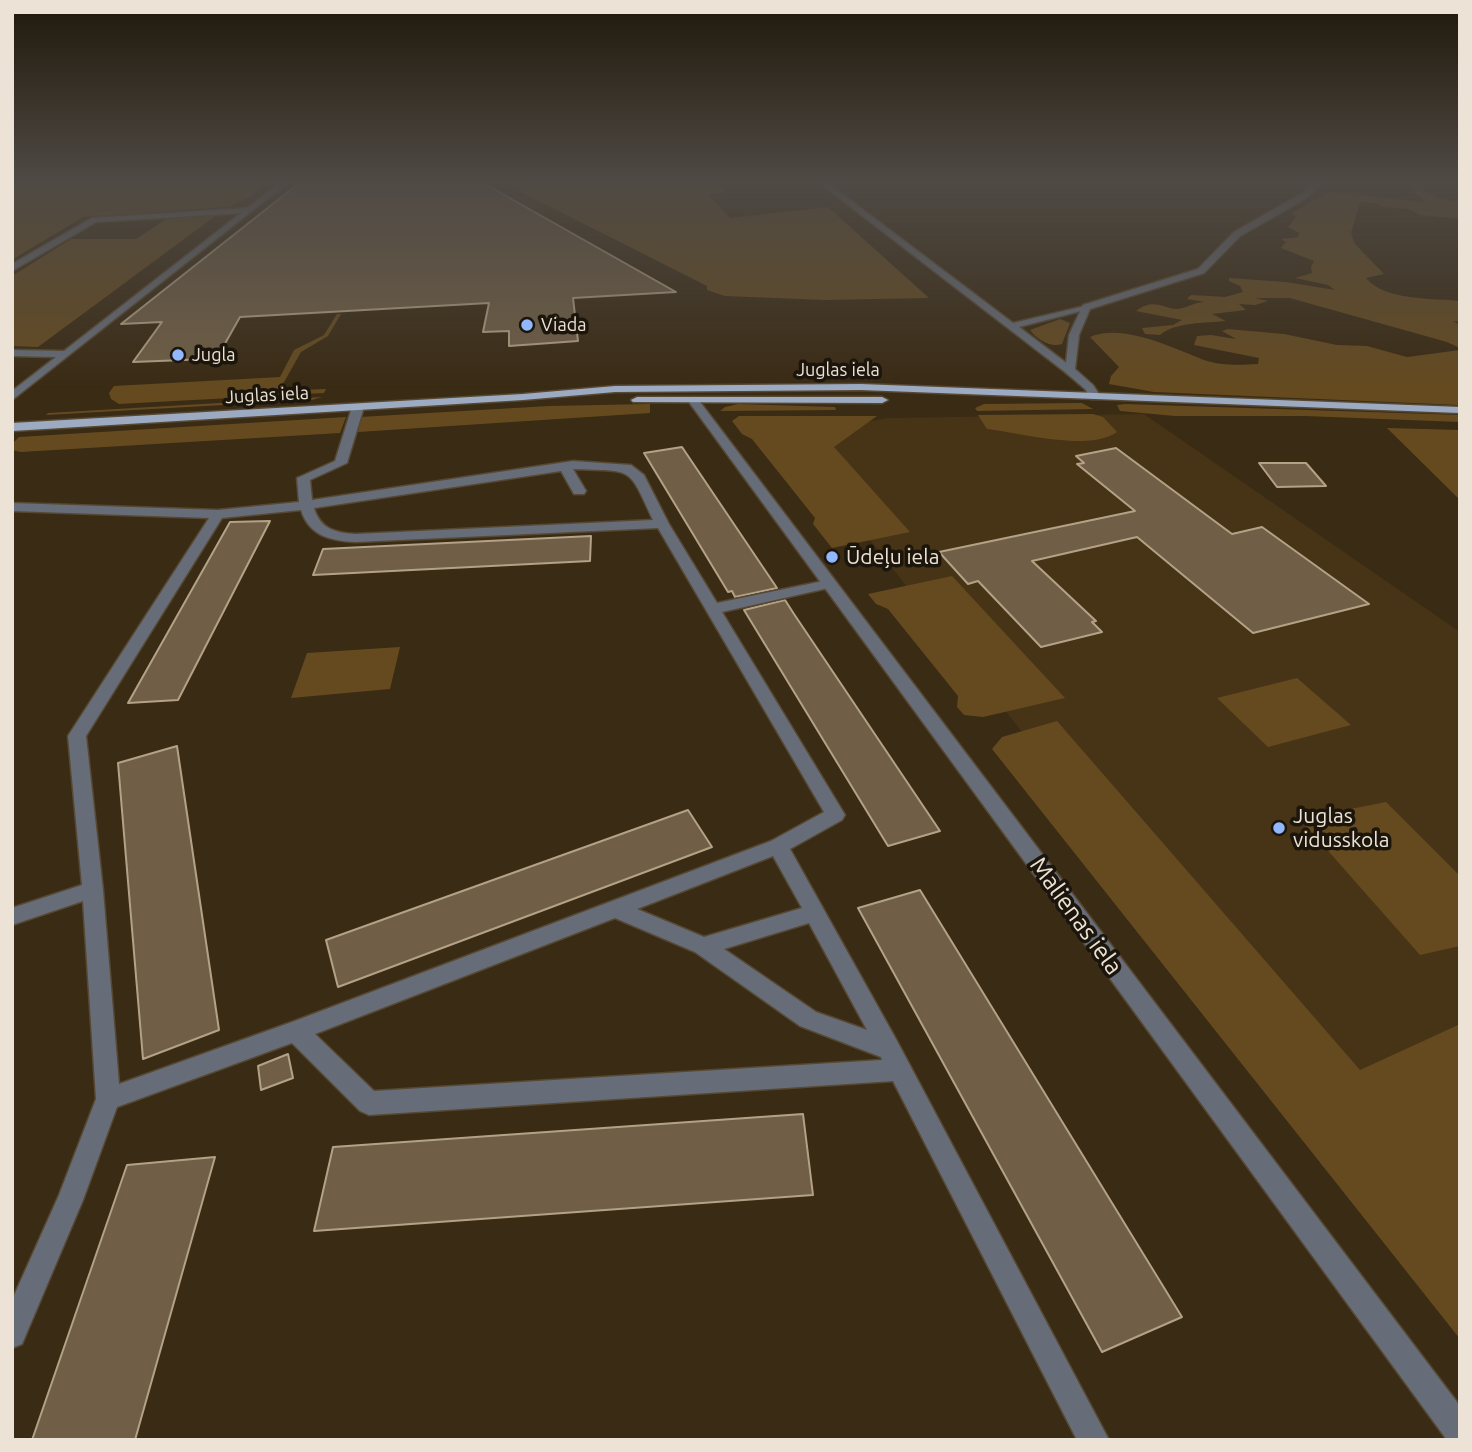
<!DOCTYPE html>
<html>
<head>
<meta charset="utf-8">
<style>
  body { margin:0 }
  #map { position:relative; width:1472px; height:1452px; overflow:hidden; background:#3a2b14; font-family:Ubuntu,sans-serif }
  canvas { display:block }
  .frame { position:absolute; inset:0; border:14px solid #ece2d5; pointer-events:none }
</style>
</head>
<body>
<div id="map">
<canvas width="1472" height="1452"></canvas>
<div class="frame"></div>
</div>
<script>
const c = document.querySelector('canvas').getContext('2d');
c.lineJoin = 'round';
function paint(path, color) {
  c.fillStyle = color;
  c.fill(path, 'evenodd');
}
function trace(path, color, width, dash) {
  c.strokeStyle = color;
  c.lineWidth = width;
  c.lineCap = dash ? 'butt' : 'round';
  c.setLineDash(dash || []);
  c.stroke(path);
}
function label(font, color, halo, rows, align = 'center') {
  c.font = font + ' Ubuntu,sans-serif';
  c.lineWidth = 7;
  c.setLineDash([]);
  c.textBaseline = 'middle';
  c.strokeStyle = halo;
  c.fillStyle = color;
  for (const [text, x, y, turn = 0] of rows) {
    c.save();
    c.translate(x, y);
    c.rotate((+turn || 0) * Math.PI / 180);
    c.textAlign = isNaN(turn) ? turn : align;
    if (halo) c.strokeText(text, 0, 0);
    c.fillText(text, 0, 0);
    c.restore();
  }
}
const built = new Path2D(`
  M1144 414 1460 632V1024L1309 1094 789 438 887 418Z`);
const green = new Path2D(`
  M12 184H265L250 197 228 207 83 217 12 260Z
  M505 184H719L727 192 709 195 730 218 828 207 929 298 825 300 725 296 707 290V286Z
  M1407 184H1418C1430 197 1442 201 1460 201V219L1420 215 1409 209 1380 207 1379 204 1360 202 1351 233 1355 244 1384 274 1366 278C1385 301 1432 298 1460 301V322L1453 321 1460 325V348L1447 342 1290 298H1255L1268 301 1255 305 1239 304 1246 310 1212 314 1226 321C1206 323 1175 322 1160 335L1145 334 1142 328 1173 325 1182 320 1136 311C1157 295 1167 313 1182 308 1191 306 1195 302 1205 302L1187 299 1191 295 1225 297 1243 292 1240 286 1229 281V278L1286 282 1335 290 1328 285 1295 278 1312 273 1311 267 1314 261 1281 248 1286 242 1281 239 1298 237 1299 233 1288 227 1296 217 1292 213 1329 192 1425 202Z
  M218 214 38 347 12 346V276L71 239H136L168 218Z
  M337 314H341L328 336 301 352 279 391 326 389 324 393 119 404 111 399 109 393 114 386 280 377 294 350 324 335Z
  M1060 319 1070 323 1062 344C1051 348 1036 339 1030 330Z
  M1228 329 1284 334 1337 345 1367 346 1407 357 1460 350V405L1154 392 1109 384 1111 376 1119 367 1090 337C1123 323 1173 348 1204 360 1221 366 1241 365 1258 364L1259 358 1194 345 1197 336 1211 335 1236 339 1222 331Z
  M322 397 312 400 46 415 48 413Z
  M1082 403 1093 409 977 411 975 408 984 404Z
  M650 404V413L358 432 360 417 549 406Z
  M738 404 835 407 836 410 720 411 725 407Z
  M1125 404 1460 415V422L1305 416H1175L1120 411 1117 405Z
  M1093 414 1103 417 1117 432C1089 452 1021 433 987 429L978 415Z
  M739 416H877L834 447 910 532 832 548 813 524 815 518 752 439 742 434 732 421Z
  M346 417 340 433 21 452 12 450V444L19 437Z
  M1387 428 1460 430V500Z
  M952 576 1065 698 983 717 964 715 957 707 958 696 888 609 876 604 868 594Z
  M400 647 390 689 291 698 307 653Z
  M1297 678 1351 725 1268 747 1217 698Z
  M1057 721 1360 1070 1460 1024V1339L992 749 1002 737Z
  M1386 802 1460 876V946L1420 955 1300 819Z`);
const building = new Path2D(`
  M298 184H485L676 292 573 298 578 341 509 346V331L483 332 489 303 240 317 218 356H212L210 359 133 362 162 322 121 324Z
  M682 447 777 588 735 597 732 591 728 592 644 453Z
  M1116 448 1232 534 1262 527 1369 604 1253 633 1137 537 1032 561 1096 621 1092 622 1102 632 1041 647 978 581 968 584 939 552 1135 511 1077 464 1084 463 1076 456Z
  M1259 463H1306L1326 486 1277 487Z
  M270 521 178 700 128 703 230 522Z
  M591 536 590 561 313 575 323 549Z
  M785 600 794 614 940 831 888 846 744 610Z
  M177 746 219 1030 143 1059 118 763Z
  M688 810 712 847 338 987 326 940Z
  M920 890 1182 1317 1102 1352 858 908Z
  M288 1054 293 1078 261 1090 258 1066Z
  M803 1114 813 1195 314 1231 333 1147Z
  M215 1157 135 1440H32L127 1165Z`);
const minor = new Path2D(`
  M278 184H286L12 400V391L56 357 12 356V350L64 351 241 213 96 222 12 271V264L92 218 248 208Z
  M821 184H829L1013 323 1089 305V309L1019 327 1073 368V372H1065Z
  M358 404 364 407 347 463 310 480 312 500 573 461 631 465 644 475 669 524 717 603 828 580 833 581 835 584 833 587 722 612 845 815 842 820 790 849 897 1041 1109 1440H1077L893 1081 369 1115 360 1111 292 1043 117 1107 83 1200 22 1344 12 1348V1300L59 1195 96 1099 83 901 12 925V908L82 885 68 736 209 518 12 511V503L218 510 299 502 297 478 335 461 352 407ZM573 469C634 472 627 464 653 520L356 534C336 533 320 529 314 508L561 471 574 494H584L586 491ZM301 510C309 536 331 541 356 542L658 528 824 812 771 841 292 1022 119 1084 103 890 86 736 222 518ZM773 856 802 908 704 937 637 909ZM615 918 695 952 800 1026 881 1057 882 1060 374 1091 315 1034ZM809 923 867 1030 816 1012 724 949Z`);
const tertiary = new Path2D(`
  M1312 184H1320L1307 198 1240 236 1204 273 1090 309 1079 335 1075 369 1093 385 1101 397 1099 399H1091L1085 389 1065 372 1069 335 1083 305 1198 269 1234 232 1301 194Z
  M693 397 697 398 1460 1406V1440H1447L689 402 687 400Z`);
const primary = new Path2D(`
  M861 384 1460 407V413L861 390 615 392 523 400 12 431V423L523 394 615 386Z
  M637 397H882L888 400 882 403 633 402 631 400Z`);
const markers = [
  [527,325,7,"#91b8fd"],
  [178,355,7,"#91b8fd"],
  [832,557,7,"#91b8fd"],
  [1279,828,7,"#91b8fd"]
];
const farPoinames = [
  ["Viada",541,325],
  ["Jugla",192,355]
];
const farStreetnames = [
  ["Juglas iela",838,370],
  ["Juglas iela",267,395,-3]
];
const poiNames = [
  ["Ūdeļu iela",846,557],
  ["Juglas",1293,816],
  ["vidusskola",1293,840]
];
const nearStreetnames = [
  ["Malienas iela",1076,916,54]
];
paint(built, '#473315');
paint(green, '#654a20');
paint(building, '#705f46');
trace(building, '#b4a287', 2);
trace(minor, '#564833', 3);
trace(tertiary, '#564833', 3);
trace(primary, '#564833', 3);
paint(minor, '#666d78');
paint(tertiary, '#666d78');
paint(primary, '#9dabc2');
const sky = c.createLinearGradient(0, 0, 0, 388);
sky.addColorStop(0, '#20180b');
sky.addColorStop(0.47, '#4f4a45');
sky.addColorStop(1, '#4f4a4500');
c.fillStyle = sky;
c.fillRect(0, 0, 1472, 388);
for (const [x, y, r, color] of markers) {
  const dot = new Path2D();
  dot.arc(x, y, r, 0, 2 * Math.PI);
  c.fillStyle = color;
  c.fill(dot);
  trace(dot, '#1b150b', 2.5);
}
label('18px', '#ece2d5', '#1b150b', farPoinames, 'left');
label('18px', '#ece2d5', '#1b150b', farStreetnames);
label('21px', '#ece2d5', '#1b150b', poiNames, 'left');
label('24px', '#ece2d5', '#1b150b', nearStreetnames);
</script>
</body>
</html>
